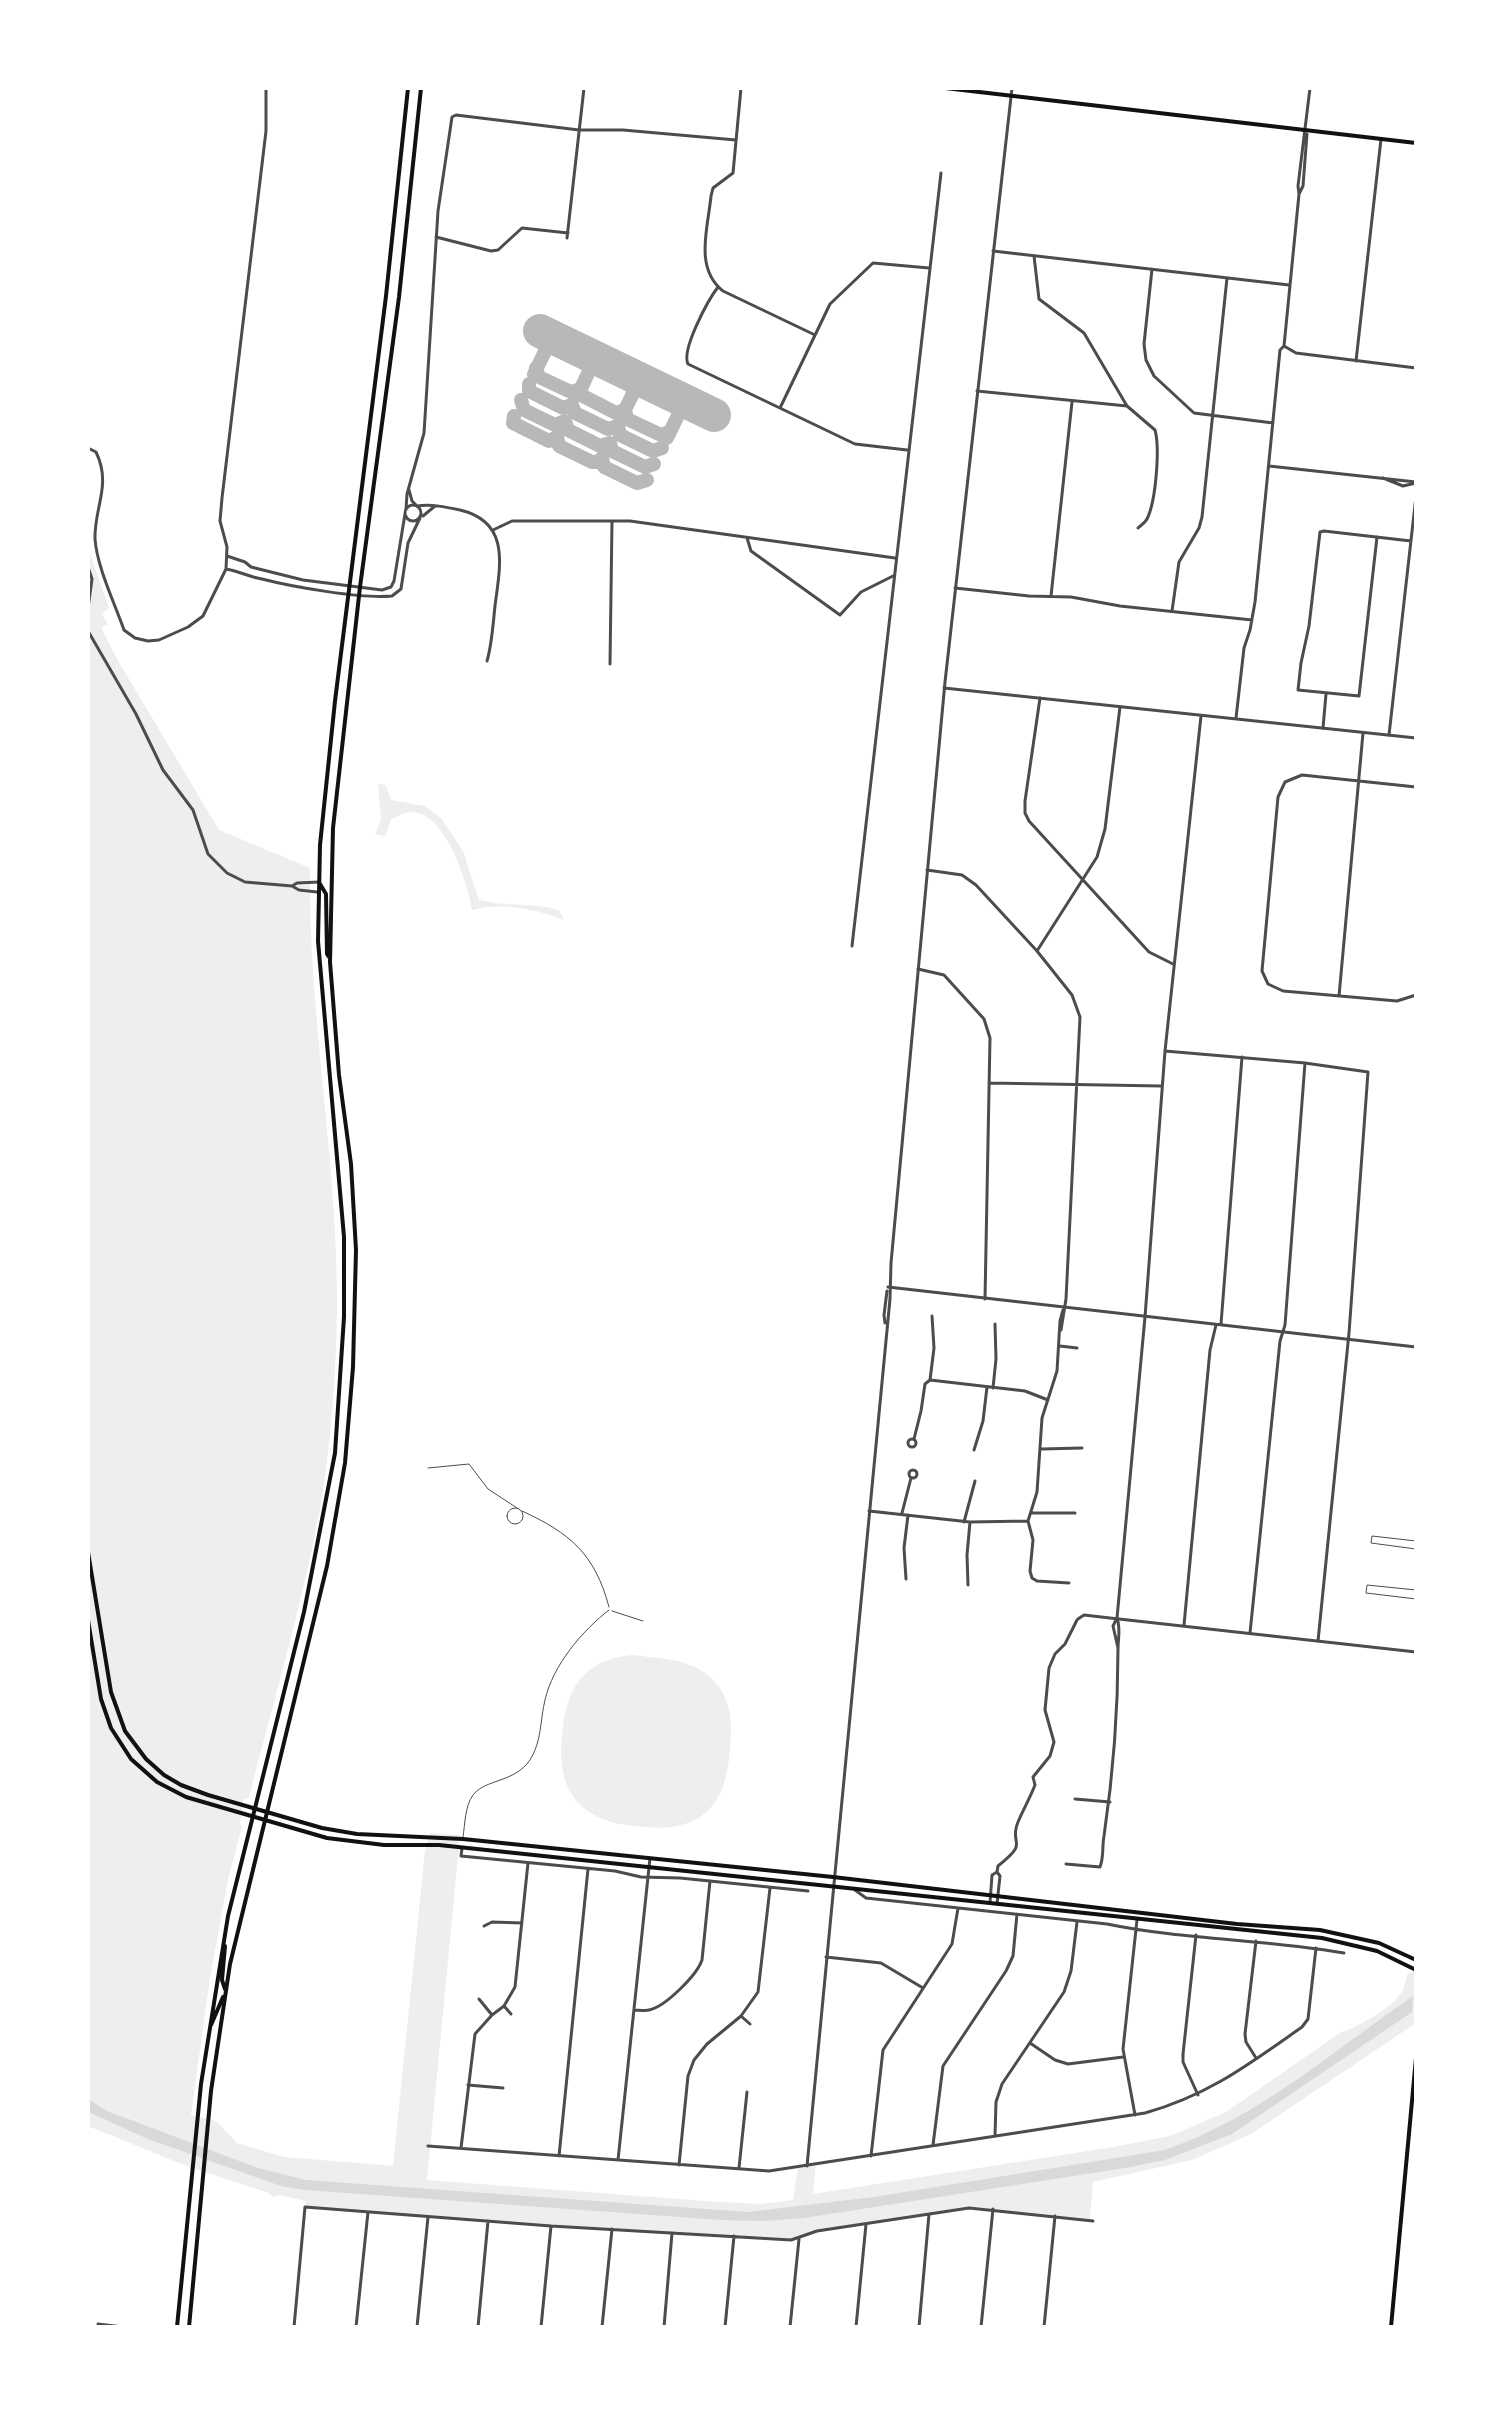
<!DOCTYPE html>
<html>
<head>
<meta charset="utf-8">
<style>
  body { margin:0 }
  #map { position:relative; width:1504px; height:2415px; overflow:hidden; background:#fff; font-family:"Space Grotesk",sans-serif }
  canvas { display:block }
  .frame { position:absolute; inset:0; border:90px solid #fff; pointer-events:none }
</style>
</head>
<body>
<div id="map">
<canvas width="1504" height="2415"></canvas>
<div class="frame"></div>
</div>
<script>
const c = document.querySelector('canvas').getContext('2d');
c.lineJoin = 'round';
function paint(path, color) {
  c.fillStyle = color;
  c.fill(path, 'evenodd');
}
function trace(path, color, width, dash) {
  c.strokeStyle = color;
  c.lineWidth = width;
  c.lineCap = dash ? 'butt' : 'round';
  c.setLineDash(dash || []);
  c.stroke(path);
}
const green = new Path2D(`
  M88 548 109 608 102 614 108 625 101 627 117 659 219 830 310 868C308 1016 338 1161 337 1309 336 1377 331 1447 319 1514 301 1609 273 1703 249 1797L243 1800 240 1823 242 1827 228 1879 210 1978 191 2115 216 2121 237 2143 284 2157 393 2166 425 1851 430 1833 460 1835 427 2180 706 2201 760 2204 793 2200 798 2167 816 2164 813 2194 1113 2147 1170 2136 1226 2112 1340 2033C1356 2028 1392 2008 1401 1993 1405 1988 1405 1980 1408 1974L1416 1970V2023L1251 2134 1192 2160 1093 2182 1090 2217 1093 2221 975 2207 817 2231 794 2240 551 2226 305 2207 306 2201 280 2195 273 2197 269 2193 189 2167 88 2126Z
  M378 784 386 785 391 800 425 806 441 818 463 851 479 900C506 907 532 902 559 910L564 920C535 909 503 902 472 910 468 883 445 809 409 812 404 813 396 817 391 819L385 836 375 834 381 820Z
  M634 1655C660 1659 688 1658 709 1676 731 1695 733 1721 730 1748 727 1788 716 1821 671 1827 659 1829 646 1827 634 1826 580 1821 556 1791 562 1736 566 1689 582 1659 634 1655Z`);
const water = new Path2D(`
  M1413 1996 1412 2012 1232 2134 1165 2160 1125 2168 804 2218 763 2221 721 2220 305 2190 281 2186 148 2139 88 2112V2099L107 2111 258 2168 306 2180 748 2212 874 2197 1165 2150C1258 2118 1333 2051 1413 1996Z`);
const taxiway = new Path2D(`
  M536 368 539 377 571 392 581 389V395L616 413 625 410 627 419 661 435 670 432
  M534 374 552 337
  M529 384V391L563 408 572 405 575 413 608 429 618 426 620 435 653 451 662 448
  M578 395 595 358
  M521 400 524 410 555 425 565 421 568 430 600 446 610 443 612 451 645 467 654 464
  M514 416 513 423 549 441 557 437 559 446 592 462H598L602 458 604 467 637 483 647 480
  M622 416 640 379
  M667 438 685 401`);
const runway = new Path2D(`
  M540 331 714 415`);
const service = new Path2D(`
  M428 1468 469 1464 488 1489 517 1508
  M507 1516a8 8 0 1 1 16 0a8 8 0 1 1-16 0Z
  M522 1511C570 1533 595 1554 609 1607
  M1416 1541 1372 1536 1371 1543 1416 1549
  M1416 1590 1367 1585 1366 1593 1416 1599
  M612 1611 643 1621
  M463 1837C465 1824 465 1806 473 1795 485 1779 514 1783 530 1760 542 1741 540 1720 545 1700 553 1665 582 1631 609 1610`);
const minor = new Path2D(`
  M741 88 733 173 713 188 711 196C708 228 694 268 723 291L815 335
  M1299 194 1303 186 1307 134
  M436 237 491 251 498 250 522 228 568 233
  M567 238 584 88
  M993 251 1289 285
  M1034 256 1039 299 1084 333 1127 406 1155 430C1160 448 1156 501 1147 519 1145 523 1141 525 1138 528
  M1152 269 1144 344 1146 360 1154 376 1194 413 1273 423
  M718 287C708 300 681 350 688 364L855 444 907 450
  M1284 346 1296 353 1416 368
  M1356 361 1381 139
  M977 391 1127 406
  M780 408 830 304 873 263 929 268
  M88 448 96 452C112 485 94 507 95 539 97 567 115 604 124 630L135 638 148 641 159 640 188 627 203 616 226 569 227 547 220 521 222 498 266 131V88
  M1269 466 1416 482
  M1383 478 1403 486 1416 483
  M409 490 412 501 416 505
  M405 513a8 8 0 1 1 16 0a8 8 0 1 1-16 0Z
  M417 506C432 504 446 507 460 510 511 522 500 566 495 606 493 624 492 644 487 661
  M406 509 407 494 424 433 438 211 452 117 456 115 579 130H623L736 140
  M423 516 435 506
  M493 530 512 521H630L895 558
  M1377 537 1359 696 1298 690 1301 663 1309 626 1320 532 1324 531 1411 541
  M747 538 751 551 840 615 861 592 893 576
  M227 556 245 562 251 567 303 580 382 590 391 587 394 581 405 514
  M88 567 92 579 88 608
  M226 569C239 571 249 577 262 579 293 587 362 599 392 596L401 589 408 543 420 518
  M955 588 1029 596 1071 597 1120 606 1252 620
  M1051 596 1072 402
  M1172 611 1179 562 1199 528 1202 517 1227 278
  M88 631 136 714 163 770 193 810 208 854 227 873 245 882 292 886 299 890 317 892
  M610 664 612 521
  M1040 698 1025 801V813L1029 821 1149 952 1173 964
  M1236 718 1244 648 1250 630 1255 602 1280 350 1284 346 1299 194 1298 186 1310 88
  M1323 728 1326 694
  M1389 735 1416 496
  M1416 787 1302 775 1285 782 1278 797 1262 971 1268 984 1283 991 1397 1001 1416 995
  M927 870 962 875 976 885 1037 951 1072 995 1080 1017 1066 1299 1061 1330
  M292 886 297 883 319 882
  M852 946 941 173
  M1037 951 1097 857 1105 829 1120 707
  M918 969 944 975 984 1019 990 1038 985 1299
  M1339 996 1363 733
  M1165 1051 1305 1063 1368 1072 1349 1333 1318 1641
  M989 1083 1161 1086
  M1063 1310 1060 1321 1057 1371 1042 1418 1037 1492 1028 1521 1033 1540 1030 1571 1032 1578 1037 1581 1069 1583
  M1221 1324 1242 1057
  M1060 1346 1077 1348
  M930 1380 1025 1391 1048 1400
  M993 1388 996 1359 995 1324
  M908 1443a4 4 0 1 1 8 0a4 4 0 1 1-8 0Z
  M914 1439 921 1411 925 1384 930 1380 934 1348 932 1316
  M1042 1449 1082 1448
  M974 1450 983 1421 987 1387
  M909 1474a4 4 0 1 1 8 0a4 4 0 1 1-8 0Z
  M869 1511 970 1522 1028 1521
  M869 1511 888 1513
  M902 1513 911 1478
  M1031 1513H1075
  M964 1522 975 1481
  M906 1579 904 1548 908 1515
  M968 1585 967 1555 970 1522
  M1184 1625 1210 1350 1216 1325
  M1250 1633 1280 1341 1285 1325 1305 1063
  M1118 1648 1113 1626 1117 1618 1145 1317 1165 1051 1201 716
  M1075 1799 1110 1802
  M462 1848 461 1856 615 1871 641 1877 680 1878 808 1891
  M1066 1864 1100 1867C1104 1857 1102 1846 1104 1836 1113 1775 1118 1711 1118 1649 1118 1638 1121 1629 1117 1618
  M855 1890 866 1898 1107 1924C1184 1940 1266 1939 1344 1953
  M990 1903 992 1875 997 1872
  M997 1904 1000 1876 997 1872 998 1866C1031 1840 1008 1846 1018 1822 1023 1810 1030 1798 1035 1785L1033 1777 1050 1756 1054 1742 1045 1710 1049 1668 1055 1654 1065 1644 1077 1620
  M484 1926 492 1922 522 1923
  M1196 1935 1183 2054V2062L1198 2095
  M826 1957 881 1963 923 1988
  M479 1999 492 2015
  M504 2006 511 2014
  M635 2010C638 2010 646 2011 649 2010 665 2007 697 1975 702 1960L710 1881
  M741 2016 750 2024
  M1030 2043 1055 2060 1068 2064 1123 2057
  M1256 2058 1246 2042 1245 2034 1256 1941
  M468 2085 503 2088
  M1135 2115 1123 2049 1137 1920
  M995 2136 996 2102 1002 2084 1064 1992 1071 1971 1077 1922
  M933 2145 943 2066 1006 1971 1013 1956 1017 1914
  M428 2146 769 2171 1145 2113C1209 2095 1249 2064 1302 2027L1308 2019 1316 1948
  M461 2148 475 2034 492 2015 504 2006 515 1987 528 1863
  M559 2156 588 1869
  M871 2156 883 2050 952 1944 958 1908
  M618 2160 650 1858
  M679 2165 688 2076 694 2060 707 2044 741 2016 758 1992 770 1888
  M739 2168 747 2092
  M98 2324 123 2327
  M294 2327 305 2207 551 2226 791 2240 817 2231 969 2208 1093 2221
  M356 2327 368 2212
  M417 2327 428 2217
  M478 2327 488 2221
  M541 2327 551 2226
  M602 2327 612 2229
  M664 2327 672 2233
  M725 2327 734 2236
  M856 2327 866 2224
  M919 2327 929 2214
  M981 2327 993 2209
  M1044 2327 1055 2216`);
const tertiary = new Path2D(`
  M944 688 1416 738
  M888 1287 1416 1347
  M885 1323 884 1315 887 1291
  M1078 1619 1084 1615 1110 1618 1416 1652
  M807 2166 890 1299 891 1263 945 682 1012 88
  M790 2327 799 2239`);
const secondary = new Path2D(`
  M945 88 1416 143
  M88 1552 111 1692 125 1731 146 1759 164 1775 181 1785 208 1795 322 1828 357 1834 463 1839 833 1877 1237 1924 1320 1930 1379 1943 1416 1960
  M88 1620 101 1699 111 1728 131 1759 157 1782 186 1797 327 1838 384 1845H439L1322 1938 1377 1951 1416 1970
  M1391 2327 1416 2058`);
const primary = new Path2D(`
  M320 884 326 894 327 954 329 957
  M225 1989 222 1980 225 1946
  M211 2025 223 1997
  M177 2327 201 2084 228 1916 304 1612 335 1453 344 1317V1237L318 941 320 845 335 701 386 296 408 88
  M189 2327 211 2091 230 1964 327 1566 345 1463 353 1367 356 1250 351 1164 339 1075 330 962 333 828 360 587 399 297 421 88`);
paint(green, '#eee');
paint(water, '#d9d9d9');
trace(taxiway, '#b8b8b8', 14);
trace(runway, '#b8b8b8', 34);
trace(service, '#4c4c4c', 1);
trace(minor, '#4c4c4c', 3);
trace(tertiary, '#4c4c4c', 3);
trace(secondary, '#111', 4);
trace(primary, '#111', 4);
</script>
</body>
</html>
